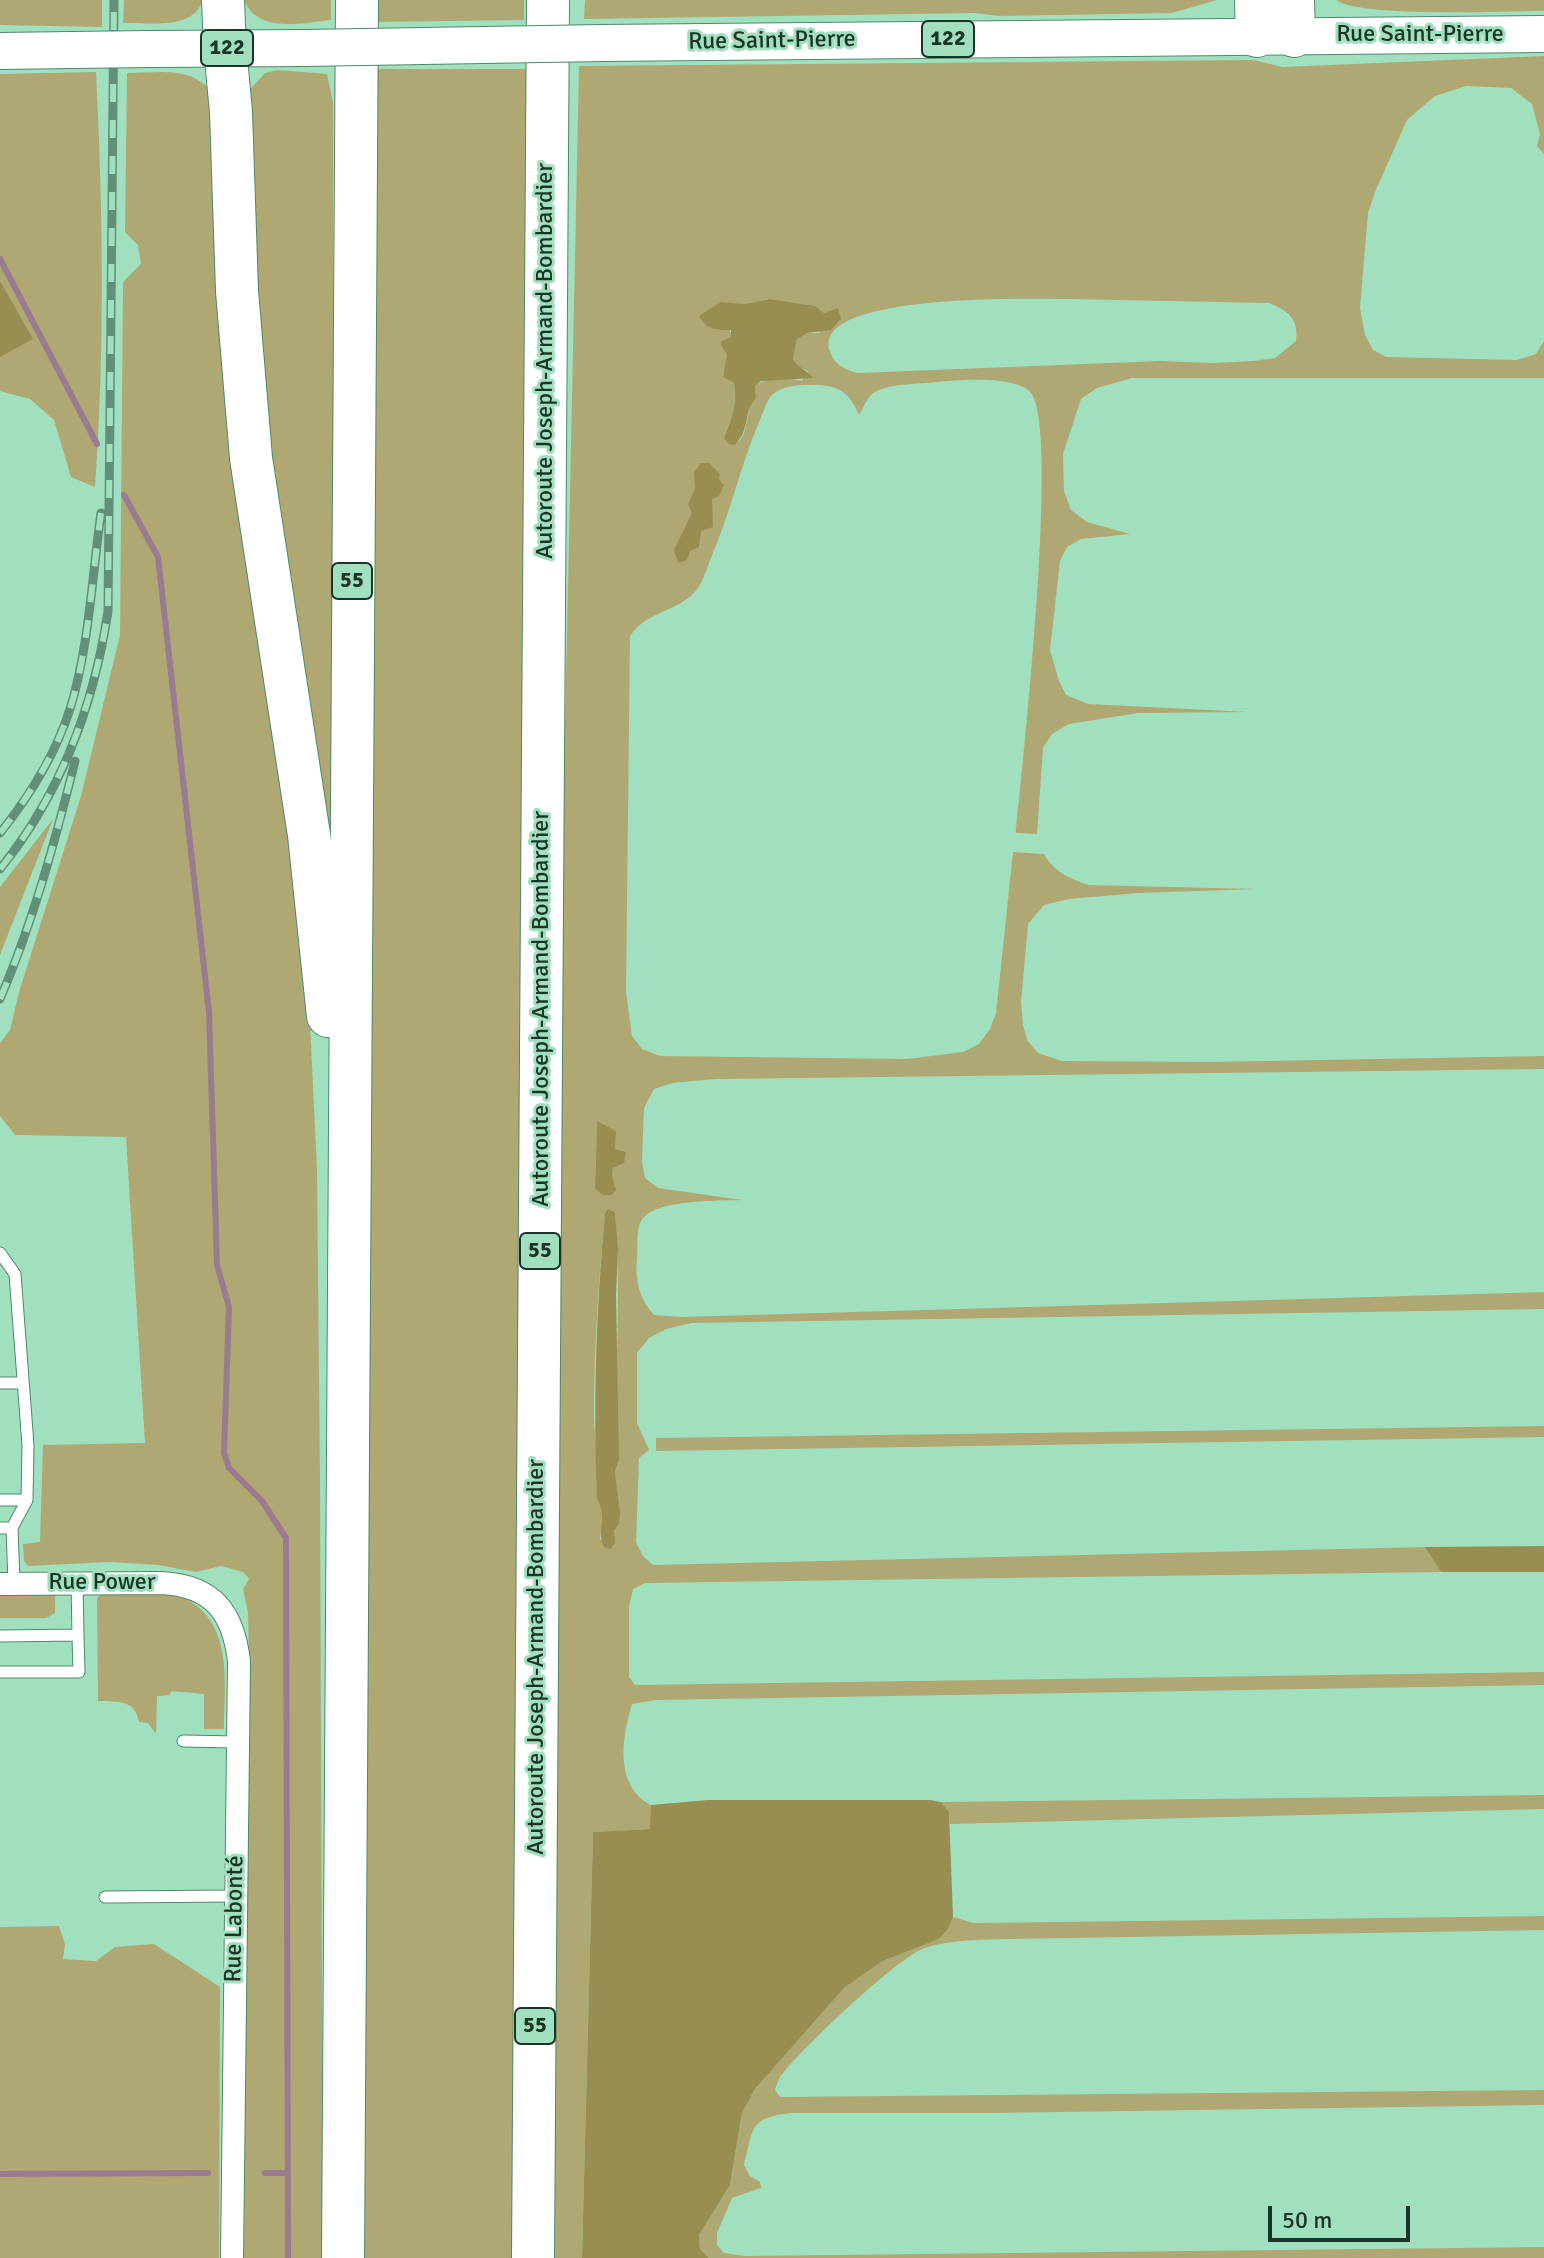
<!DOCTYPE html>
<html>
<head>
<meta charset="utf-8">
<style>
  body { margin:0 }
  #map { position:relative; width:1544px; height:2258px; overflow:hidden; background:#a1e0be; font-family:Signika,sans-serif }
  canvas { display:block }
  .scale { position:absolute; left:1268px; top:2206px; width:142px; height:36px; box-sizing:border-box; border:4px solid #1b3427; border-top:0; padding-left:10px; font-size:24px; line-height:28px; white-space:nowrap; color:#1b3427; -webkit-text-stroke:6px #a1e0be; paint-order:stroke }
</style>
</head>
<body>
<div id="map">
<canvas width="1544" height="2258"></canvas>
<div class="scale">50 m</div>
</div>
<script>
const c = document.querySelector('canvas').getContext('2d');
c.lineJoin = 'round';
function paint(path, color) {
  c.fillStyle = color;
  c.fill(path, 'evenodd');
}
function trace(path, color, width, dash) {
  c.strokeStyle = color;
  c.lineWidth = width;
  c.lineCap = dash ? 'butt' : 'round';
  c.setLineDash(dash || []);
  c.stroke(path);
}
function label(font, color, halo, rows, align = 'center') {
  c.font = font + ' Signika,sans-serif';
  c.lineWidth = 6;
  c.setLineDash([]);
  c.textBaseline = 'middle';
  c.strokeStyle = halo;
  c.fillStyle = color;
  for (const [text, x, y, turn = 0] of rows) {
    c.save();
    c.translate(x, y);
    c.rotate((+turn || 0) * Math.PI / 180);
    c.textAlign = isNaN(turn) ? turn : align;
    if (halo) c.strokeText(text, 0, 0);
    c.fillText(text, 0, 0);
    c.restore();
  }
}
const green = new Path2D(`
  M0 0H102V27L0 25Z
  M124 0H203C193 31 149 22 123 23Z
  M244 0H331V20C302 23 258 34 244 0Z
  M376 0H524V20L375 22Z
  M585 0H1217L1172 13 998 16 975 13 584 19Z
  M1336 0H1544V11C1507 11 1360 18 1336 0Z
  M1544 56V154L1537 146 1540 134 1532 104 1511 88 1466 86 1435 96 1407 120 1375 192 1368 213 1360 308 1365 335 1373 350 1386 357 1517 360 1536 354 1544 341V378H1132L1097 388 1081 399 1063 454 1064 491 1071 510 1087 522 1130 534 1081 539 1067 547 1060 561 1050 650 1059 681 1066 695 1088 704 1249 712 1138 713 1069 724 1052 734 1043 748 1037 834 1016 833C1022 769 1060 430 1031 393 1016 375 959 380 937 382 920 384 886 383 872 394 867 398 863 409 859 415 850 394 841 386 818 385 803 385 784 384 772 395 766 401 763 414 759 422 740 467 730 515 710 560 707 569 703 580 698 588 681 612 647 610 630 636L626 991 632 1036 642 1049 660 1056 907 1059 963 1052 979 1044 990 1029 996 1013 1013 852 1044 854C1054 872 1069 878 1088 885L1256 889 1138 893 1069 899 1044 905 1028 924 1021 1002 1023 1025 1027 1040 1038 1053 1062 1061 1210 1062 1544 1056V1069L716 1079 672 1083 654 1089 644 1108 642 1162 645 1178 658 1188 742 1200C717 1201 654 1199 641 1221 636 1230 638 1247 637 1258 635 1280 639 1298 654 1315L682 1317 1544 1292V1309L692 1323 666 1329 649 1338 637 1353V1423L649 1450 639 1458 636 1542 643 1556 653 1565 1425 1547 1441 1572 645 1583 633 1589 629 1607V1677L635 1685 1544 1672V1685L656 1700 632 1704C622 1737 614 1786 651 1805V1829L593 1832 582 2258H554L561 918 579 66 1253 60 1283 67ZM770 299 816 306 824 313 838 309 819 333H808L797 339 793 359 798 367 808 371 802 381C788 378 766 377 755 386L744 433 739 442 724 438C731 420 738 404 734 383L723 377 732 337 720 303 745 304ZM1067 299 1269 303C1288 311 1299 318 1296 341L1275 358 1253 361 1214 363 1160 361 857 373C844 369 835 365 830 352 808 292 1035 299 1067 299ZM597 1121 615 1149 612 1176 595 1189ZM608 1209 615 1212C622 1294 613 1378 619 1460L615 1472 619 1524 614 1531 600 1540C607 1497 594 1455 594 1411 594 1345 599 1279 605 1213Z
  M376 69H527L513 2258H363Z
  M278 70 327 74 333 102V858L267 510 244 96 265 73Z
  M96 72C103 211 105 348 95 487L71 477 54 420 30 399 0 391V74Z
  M127 73C158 73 190 66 211 91L308 980 317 1169 320 1478 323 2258H244L249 1657 248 1613 243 1589 249 1579 243 1572 221 1566 196 1572 158 1565 110 1562 28 1566 24 1561 23 1544 40 1542 43 1445 145 1443 126 1137 15 1135 0 1116V1043L10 1030 19 992 81 796 120 635 123 282 141 264 138 245 125 232Z
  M53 819 0 955V887Z
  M1544 1426V1437L656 1451V1438Z
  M101 1594C123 1594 154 1588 175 1595 234 1613 225 1681 224 1729H204V1694L171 1691 170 1695 157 1696 156 1734 148 1723 139 1722C135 1699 118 1702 98 1701L97 1598Z
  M0 1595H55V1613L46 1618H0Z
  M1544 1795V1809L950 1824 949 1812 941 1802Z
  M1544 1916V1930L1010 1939C982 1940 951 1939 925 1948 900 1955 794 2055 779 2079 778 2081 776 2087 775 2090L780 2097 1544 2090V2105L990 2113H791C749 2118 754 2127 744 2165L750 2176 760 2182 761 2188 732 2198 717 2233V2245L724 2253 745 2256 1544 2247V2258H709L700 2249 699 2235 730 2185 742 2113 755 2089 845 1987 883 1961 939 1939 948 1929 953 1917 974 1923Z
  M59 1926 65 1944 63 1959 96 1961 115 1947 154 1944 220 1987 219 2258H0V1927Z`);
const forest = new Path2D(`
  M0 281 33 339 0 357Z
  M770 299 816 306 824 313 838 308 841 319 831 330 808 333 797 339 793 359C798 368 807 370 813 378L761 381 755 386 756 398C743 411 750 433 734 445L729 444 724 438C731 420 738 404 734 383L723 377 727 355 720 342 731 337V330C716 330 707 330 699 316L720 302 745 304Z
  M701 463H709L720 474 719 480 724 485 719 496 712 499 713 527 701 531 699 547 690 551 687 560 678 563 674 550 692 513 688 504 695 489 694 472Z
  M597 1121 616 1131 615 1149 626 1152 624 1163 613 1168 612 1176 616 1190 611 1195H603L595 1189Z
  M608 1209 615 1212 618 1249 616 1295 619 1460 615 1472 620 1514 619 1524 614 1531 615 1543 610 1549 604 1547C596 1531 608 1517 597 1499 593 1403 596 1309 605 1213Z
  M1544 1546V1572H1441L1425 1547Z
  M708 1800H930L941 1802 949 1812 953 1917 948 1929 939 1939 883 1961 845 1987 755 2089 742 2113 730 2185 699 2235 700 2249 709 2258H582L593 1832 650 1829 651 1805Z`);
const stream = new Path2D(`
  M0 259 97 444
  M124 495 158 557 209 1012 217 1265 229 1307 224 1453 229 1468 262 1501 286 1538 288 2258
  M265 2173H287
  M0 2174 208 2173`);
const service = new Path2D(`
  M0 1253 15 1274 28 1445 27 1500
  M0 1383H23
  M0 1500H27L12 1528
  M0 1528H12L14 1583
  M0 1636 78 1635 77 1583
  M0 1672H79L78 1635
  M183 1741 238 1742
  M105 1897 236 1896`);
const minor = new Path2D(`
  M0 1584 162 1583C213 1586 233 1612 239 1661L232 2258`);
const primary = new Path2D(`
  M602 43 1544 34
  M149 49 304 48
  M0 51 72 50`);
const motorway = new Path2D(`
  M223 0 225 48 231 112 237 291 251 458 309 835 328 1016
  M1256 0 1257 36
  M1293 0 1294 36
  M343 2258 357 0
  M533 2258 548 0`);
const rail = new Path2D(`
  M0 833C29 797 56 753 70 709 89 648 92 576 101 513
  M0 869C60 795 94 705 108 611L114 0
  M0 999C33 922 55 842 75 761`);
const primaryBridge = new Path2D(`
  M304 48 602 43
  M72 50 149 49`);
const shields = [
  [948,39,52],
  [227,48,52],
  [352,581,40],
  [540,1251,40],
  [535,2026,40]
];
const shieldNames = [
  ["122",948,39],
  ["122",227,48],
  ["55",352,581],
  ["55",540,1251],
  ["55",535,2026]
];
const streetNames = [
  ["Rue Saint-Pierre",1420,35],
  ["Rue Saint-Pierre",772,41,-1],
  ["Autoroute Joseph-Armand-Bombardier",546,361,-90],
  ["Autoroute Joseph-Armand-Bombardier",542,1009,-90],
  ["Rue Power",102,1583],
  ["Autoroute Joseph-Armand-Bombardier",537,1657,-90],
  ["Rue Labonté",235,1919,-89]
];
paint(green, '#b0a873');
paint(forest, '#988e51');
trace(stream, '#9a7b90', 6);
trace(service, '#4d896b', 13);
trace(minor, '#4d896b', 24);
trace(primary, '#4d896b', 38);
trace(motorway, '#4d896b', 44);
trace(service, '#fff', 11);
trace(minor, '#fff', 22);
trace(primary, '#fff', 36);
trace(motorway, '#fff', 42);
trace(rail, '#628f77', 9);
trace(rail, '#a1e0be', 6, [18]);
trace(primaryBridge, '#4d896b', 38, []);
trace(primaryBridge, '#fff', 36);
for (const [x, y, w] of shields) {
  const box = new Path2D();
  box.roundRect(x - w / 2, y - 18, w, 36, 6);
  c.fillStyle = '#a1e0be';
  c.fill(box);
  trace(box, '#1b3427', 2);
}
label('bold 22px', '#1b3427', null, shieldNames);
label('24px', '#1b3427', '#a1e0be', streetNames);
</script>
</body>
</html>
